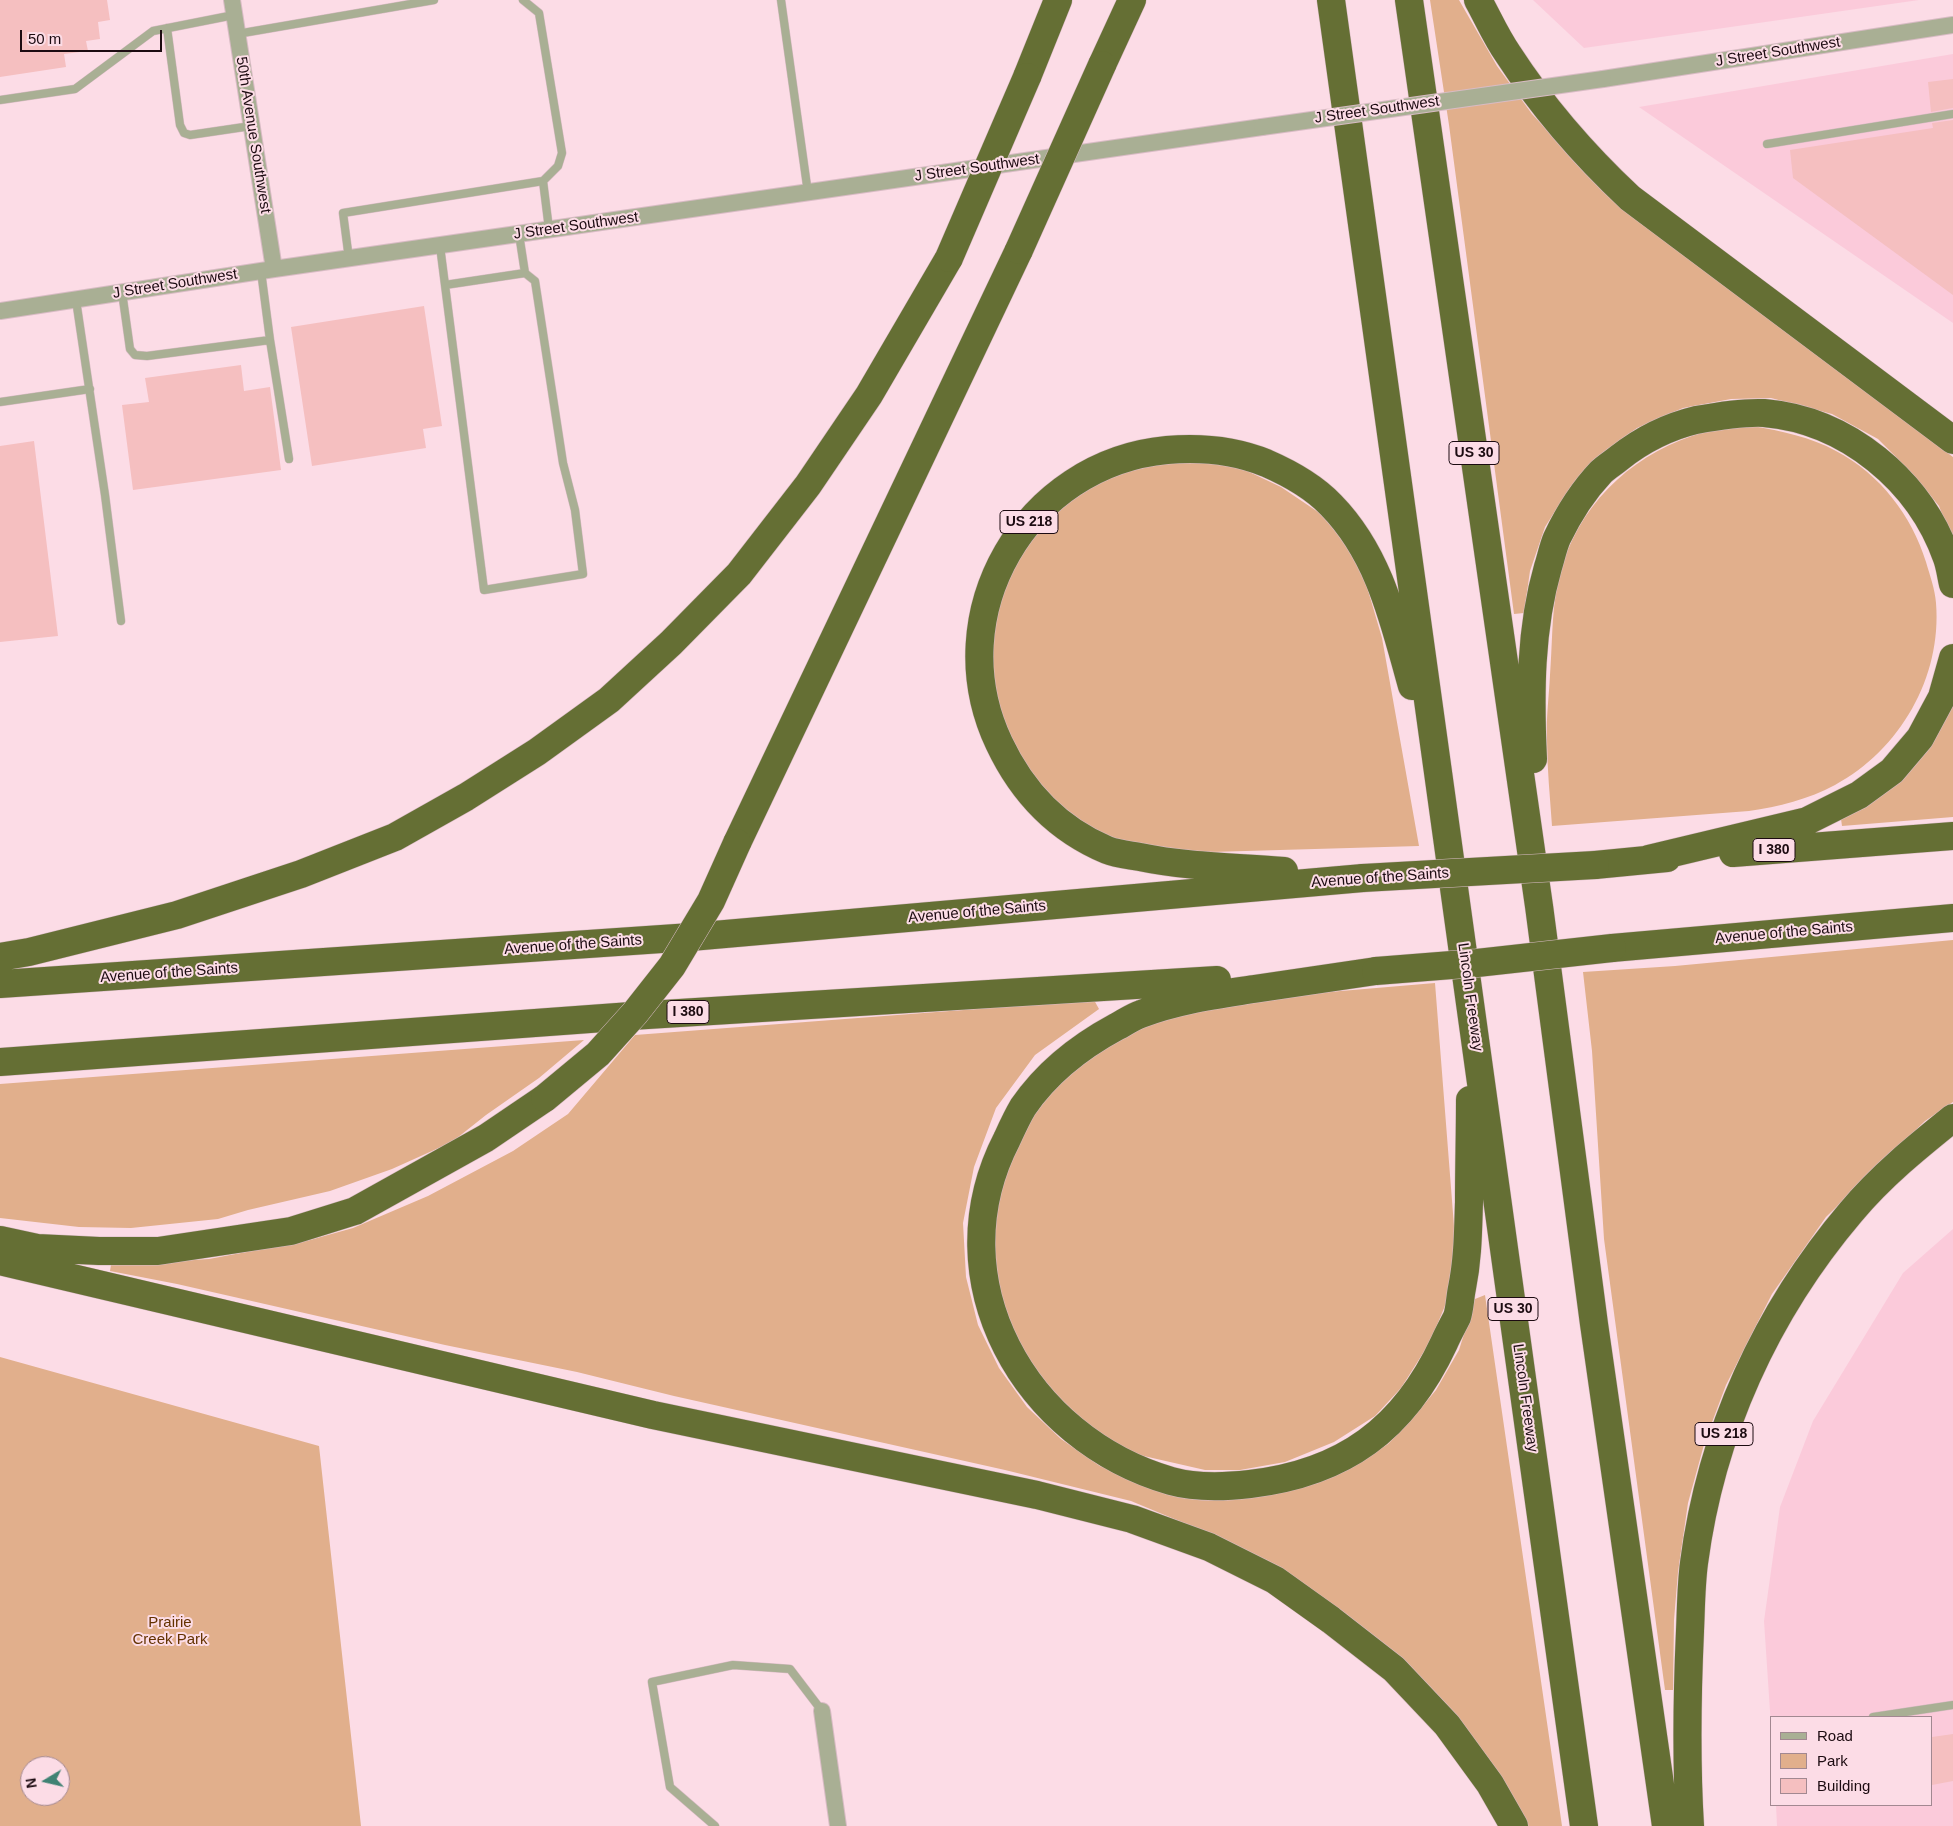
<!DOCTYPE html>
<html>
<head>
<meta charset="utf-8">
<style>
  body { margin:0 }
  #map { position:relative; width:1953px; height:1826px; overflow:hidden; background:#fcdce6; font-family:Helvetica,sans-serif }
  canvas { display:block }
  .legend { position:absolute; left:1770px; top:1716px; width:162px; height:90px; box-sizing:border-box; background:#fcdce6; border:1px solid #a28891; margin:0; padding:6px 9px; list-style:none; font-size:15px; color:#1c0b11 }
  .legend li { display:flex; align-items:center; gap:10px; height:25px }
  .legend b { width:25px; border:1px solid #a28891 }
  .north { position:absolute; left:20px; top:1756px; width:50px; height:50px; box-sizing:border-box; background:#fcdce6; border:1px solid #a28891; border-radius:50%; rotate:261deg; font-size:14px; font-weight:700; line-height:20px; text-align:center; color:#1c0b11 }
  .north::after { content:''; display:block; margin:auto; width:18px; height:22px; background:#408273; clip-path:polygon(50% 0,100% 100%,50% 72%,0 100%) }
  .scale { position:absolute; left:20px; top:30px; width:142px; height:22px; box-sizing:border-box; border:2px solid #1c0b11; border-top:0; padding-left:6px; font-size:15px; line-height:18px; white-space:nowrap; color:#1c0b11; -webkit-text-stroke:4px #fcdce6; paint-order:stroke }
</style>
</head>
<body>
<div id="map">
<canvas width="1953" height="1826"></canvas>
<ul class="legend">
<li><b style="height:6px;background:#a9af94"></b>Road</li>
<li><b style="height:14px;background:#e1af8c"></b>Park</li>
<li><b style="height:14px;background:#f5bfc0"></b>Building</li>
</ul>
<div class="north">N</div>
<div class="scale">50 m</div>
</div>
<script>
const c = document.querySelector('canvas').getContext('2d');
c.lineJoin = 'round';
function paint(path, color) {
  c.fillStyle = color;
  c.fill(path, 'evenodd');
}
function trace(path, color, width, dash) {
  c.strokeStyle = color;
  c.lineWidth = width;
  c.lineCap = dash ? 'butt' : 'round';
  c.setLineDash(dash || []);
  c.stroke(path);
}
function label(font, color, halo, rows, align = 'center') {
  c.font = font + ' Helvetica,sans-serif';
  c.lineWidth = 4;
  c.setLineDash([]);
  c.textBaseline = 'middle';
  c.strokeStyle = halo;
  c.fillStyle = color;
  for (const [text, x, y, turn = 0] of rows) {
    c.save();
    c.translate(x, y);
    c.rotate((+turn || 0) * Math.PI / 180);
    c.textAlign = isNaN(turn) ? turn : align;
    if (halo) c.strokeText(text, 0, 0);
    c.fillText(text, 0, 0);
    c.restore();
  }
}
const built = new Path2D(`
  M1533 0H1919L1584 48Z
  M1953 54V323L1639 107Z
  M1953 1229V1826H1777L1776 1805H1932V1717H1772V1741L1764 1621 1780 1507 1813 1421 1903 1273Z`);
const green = new Path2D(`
  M1430 0H1459L1497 66 1532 114 1604 192 1953 457V543L1939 506 1912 473 1878 439 1832 414 1771 398 1731 399 1683 408 1637 428 1605 451 1571 486 1545 527 1530 571 1524 613 1514 614 1449 125Z
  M1753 426C1781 431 1811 437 1836 451 1880 474 1912 516 1926 562 1930 576 1935 589 1936 603 1942 677 1900 750 1835 785 1809 799 1778 807 1749 811L1552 826C1550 797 1547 768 1547 739 1546 718 1549 696 1550 675 1553 638 1551 599 1563 563 1585 497 1638 451 1704 432 1720 428 1737 427 1753 426Z
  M1195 458 1243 469 1281 487 1321 514 1345 543 1365 580 1382 638 1419 846 1176 853 1120 842 1094 830 1073 817 1056 803 1022 763 994 704 989 655 1006 574 1060 503 1120 472Z
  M1953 696V817L1842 826 1841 819Z
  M1953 940V1102L1925 1121 1826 1217 1772 1294 1726 1385 1705 1441 1688 1503 1678 1572 1674 1620 1673 1690H1665L1604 1239 1592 1051 1583 972 1675 966Z
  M1435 983 1455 1239 1447 1301 1430 1342 1401 1388 1375 1416 1334 1442 1285 1462 1240 1470H1205L1135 1454 1102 1438 1035 1375 1002 1308 992 1266 995 1212 1025 1116 1084 1054 1179 1012 1294 995Z
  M1094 1000 1099 1009 1035 1055 996 1108 974 1167 963 1223 966 1277 978 1325 999 1368 1027 1407 1061 1439 1100 1466 1143 1484 1277 1493 1318 1483 1357 1464 1388 1444 1411 1420 1436 1390 1459 1350 1475 1299 1485 1295 1562 1826H1527L1455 1716 1227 1541 1131 1501 1005 1470 674 1396 577 1372 445 1345 177 1284 110 1271 111 1265 209 1259 310 1240 353 1228 428 1196 513 1151 568 1114 635 1035Z
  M584 1040 539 1078 486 1115 452 1142 392 1169 330 1191 248 1210 218 1219 131 1228 79 1227 0 1218V1084Z
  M0 1357 319 1446 361 1826H0ZM30 1766H60V1796H30Z`);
const building = new Path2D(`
  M0 0H107L110 20 98 22 100 39 86 41 88 51 64 54 66 67 0 77Z
  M1953 79V108L1931 112 1928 82Z
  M1953 120V295L1793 178 1790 150 1933 128 1932 123Z
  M424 306 442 426 423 429 426 448 312 466 291 327Z
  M241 365 244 391 270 387 281 470 133 490 122 405 149 402 145 378Z
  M34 441 58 636 0 642V446Z
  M1953 1734V1781L1932 1785V1737Z`);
const lane = new Path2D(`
  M523 0 539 13 562 153 558 166 543 181
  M781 0 808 193
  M167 28 180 125 184 133 190 135 251 126
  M237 34 434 0
  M0 100 75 89 153 31 234 15
  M1767 144 1953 114
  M440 246 484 590 583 574 575 510 563 463 535 281 525 273 519 234
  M349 259 343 213 543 181 549 229
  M445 285 525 273
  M122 292 130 349 135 355 147 356 270 340 261 271
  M76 300 105 495 121 621
  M270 340 289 459
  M0 402 90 389
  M1873 1717 1953 1705
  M715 1826 670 1787 652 1682 733 1665 790 1669 822 1711`);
const street = new Path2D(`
  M232 0 274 269
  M1603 79 1953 25
  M0 311 274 269 1262 127
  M822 1711 838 1826`);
const highway = new Path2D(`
  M1331 0 1584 1826
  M1409 0 1539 906 1594 1324 1666 1826
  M1478 0C1488 18 1496 37 1508 54 1543 108 1583 154 1630 198L1953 440
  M1102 65 1132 0
  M1027 77 1058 0
  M1533 759C1530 695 1530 629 1548 567 1551 558 1553 547 1557 538 1568 515 1583 491 1601 472 1606 467 1613 463 1619 458 1643 439 1667 427 1696 420 1718 416 1742 412 1764 413 1847 420 1920 481 1947 558 1950 566 1951 576 1953 584
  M737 843 1019 250
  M1733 853 1953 836
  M1648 859 1807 821 1859 795 1892 771 1920 738 1942 697 1953 658
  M1595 865 1667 858
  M1284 871C1236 867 1188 867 1140 857 1129 855 1117 854 1107 850 1057 829 1022 792 999 743 938 614 1026 463 1167 450 1202 447 1234 450 1266 463 1289 473 1314 487 1331 505 1380 555 1394 622 1412 686
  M1612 948 1953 918
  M0 957 29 952 177 915 301 874 395 837 466 797 537 752 609 700 671 643 739 574 808 485 869 395 949 258
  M1376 971C1335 977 1295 983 1254 989 1216 995 1177 1000 1141 1014 1132 1017 1124 1023 1116 1027 1079 1047 1047 1072 1023 1107 1017 1117 1012 1128 1007 1139 934 1280 1025 1439 1171 1481 1196 1488 1224 1487 1250 1484 1344 1473 1404 1429 1444 1343 1448 1334 1453 1325 1457 1317 1460 1308 1460 1297 1462 1288 1468 1258 1468 1232 1469 1202 1469 1168 1470 1134 1470 1100
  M0 984 691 937 1363 878
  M0 1062 631 1016 1217 980
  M0 1240 37 1248 99 1251H158L291 1231 355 1211 486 1138 545 1098
  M0 1261 653 1415 1037 1495 1132 1519 1209 1547 1275 1580 1331 1620 1394 1669 1447 1725 1490 1784 1514 1826
  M1690 1826C1686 1761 1687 1697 1690 1631 1691 1609 1691 1586 1694 1563 1711 1433 1766 1312 1851 1212 1881 1176 1917 1147 1953 1118`);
const streetBridge = new Path2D(`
  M1262 127 1603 79`);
const highwayBridge = new Path2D(`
  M1019 250 1102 65
  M949 258 1027 77
  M1363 878 1595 865
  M1376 971 1477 963 1612 948
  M545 1098 598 1054 635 1013 672 966 711 901 737 843`);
const shields = [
  [1474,453,50],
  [1029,522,58],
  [1774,850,42],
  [688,1012,42],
  [1513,1309,50],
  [1724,1434,58]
];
const shieldNames = [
  ["US 30",1474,453],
  ["US 218",1029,522],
  ["I 380",1774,850],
  ["I 380",688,1012],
  ["US 30",1513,1309],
  ["US 218",1724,1434]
];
const streetNames = [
  ["J Street Southwest",1778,52,-9],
  ["J Street Southwest",1377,110,-8],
  ["50th Avenue Southwest",253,135,81],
  ["J Street Southwest",977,168,-8],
  ["J Street Southwest",576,226,-8],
  ["J Street Southwest",175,284,-9],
  ["Avenue of the Saints",1380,878,-4],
  ["Avenue of the Saints",977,912,-5],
  ["Avenue of the Saints",1784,933,-5],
  ["Avenue of the Saints",573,945,-4],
  ["Avenue of the Saints",169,973,-4],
  ["Lincoln Freeway",1470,997,82],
  ["Lincoln Freeway",1525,1398,82]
];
const parkNames = [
  ["Prairie",170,1623],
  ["Creek Park",170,1640]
];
paint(built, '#fbcada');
paint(green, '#e1af8c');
paint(building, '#f5bfc0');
trace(lane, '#d8bbc4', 9);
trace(street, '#d8bbc4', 18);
trace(highway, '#d8bbc4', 29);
trace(lane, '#a9af94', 8);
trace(street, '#a9af94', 16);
trace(highway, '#656f34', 28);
trace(streetBridge, '#d8bbc4', 18, []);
trace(highwayBridge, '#d8bbc4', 29, []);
trace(streetBridge, '#a9af94', 16);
trace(highwayBridge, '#656f34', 28);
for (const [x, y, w] of shields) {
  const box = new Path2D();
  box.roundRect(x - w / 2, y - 11.5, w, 23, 4);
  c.fillStyle = '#fcdce6';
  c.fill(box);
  trace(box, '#1c0b11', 1);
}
label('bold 14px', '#1c0b11', null, shieldNames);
label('15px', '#1c0b11', '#fcdce6', streetNames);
label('15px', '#633200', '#fcdce6', parkNames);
</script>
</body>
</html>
